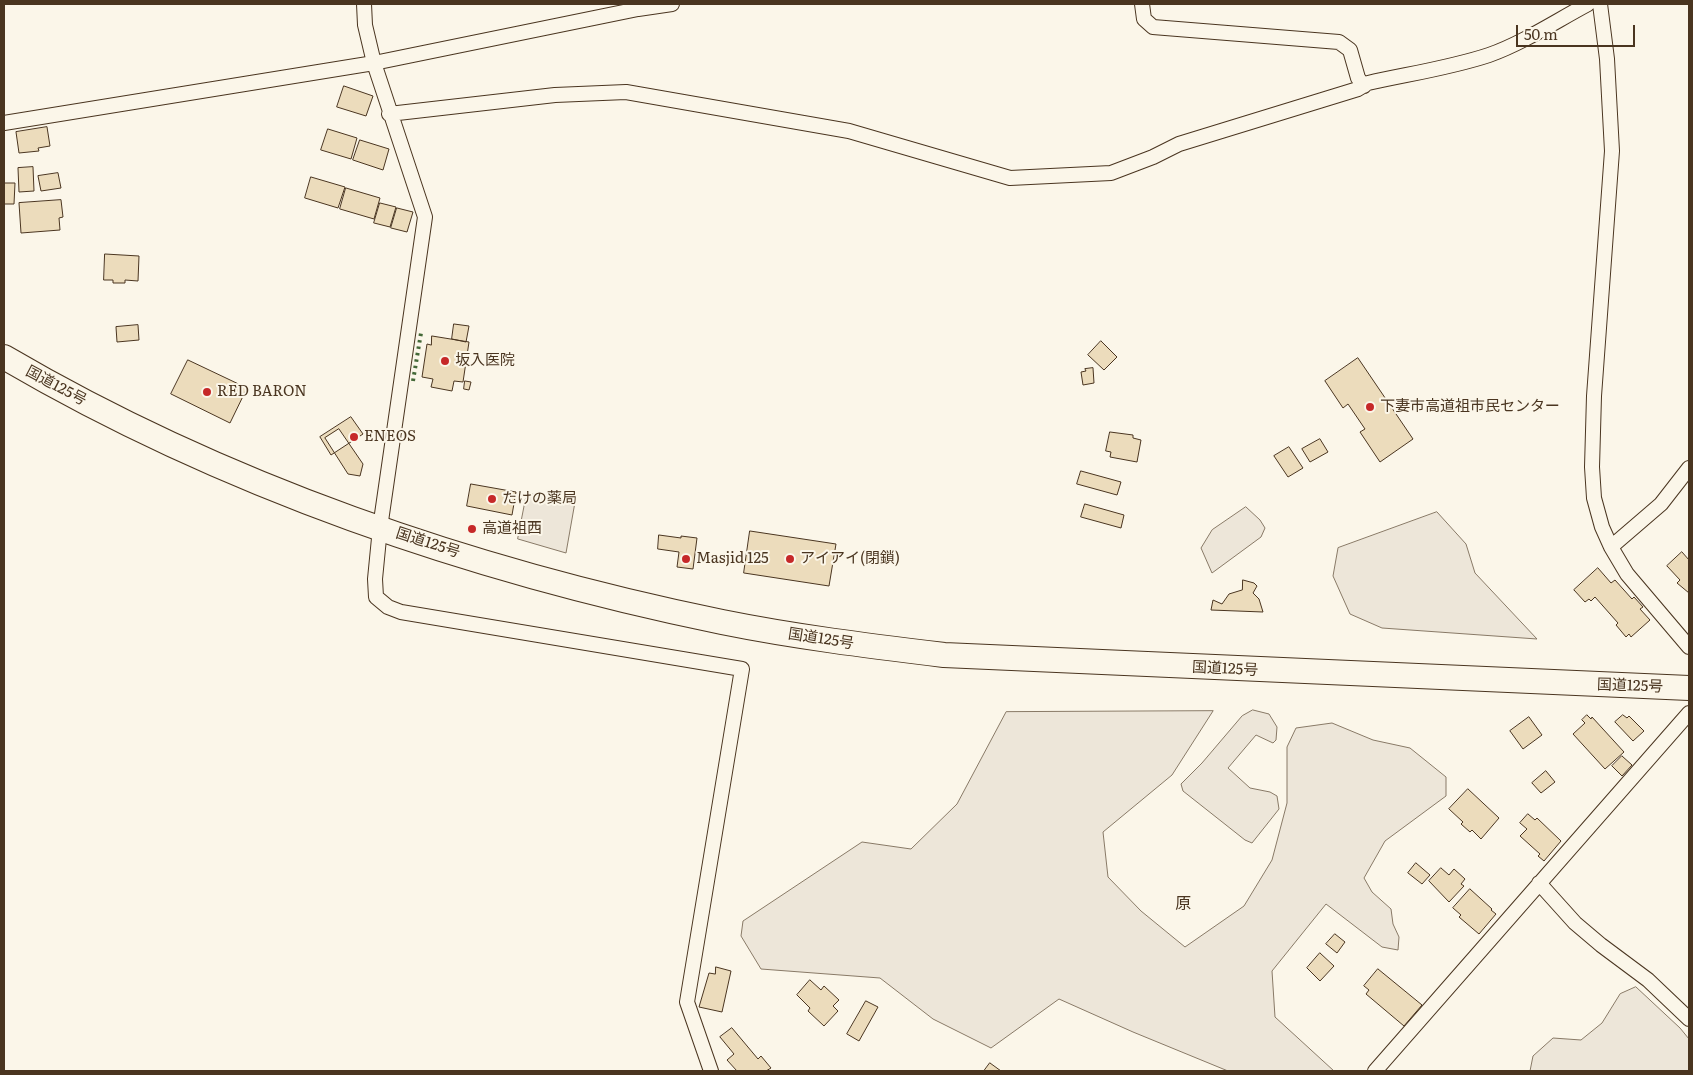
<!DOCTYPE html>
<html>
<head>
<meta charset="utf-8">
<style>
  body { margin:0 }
  #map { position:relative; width:1693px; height:1075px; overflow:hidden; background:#fbf6e9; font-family:Literata,serif }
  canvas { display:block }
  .frame { position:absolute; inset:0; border:5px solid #4a3520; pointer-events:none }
  .scale { position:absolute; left:1516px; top:25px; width:119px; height:22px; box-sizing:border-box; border:2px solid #4a3520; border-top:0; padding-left:6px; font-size:15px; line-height:18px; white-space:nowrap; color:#4a3520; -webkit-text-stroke:4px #fbf6e9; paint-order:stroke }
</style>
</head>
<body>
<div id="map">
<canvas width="1693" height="1075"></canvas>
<div class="frame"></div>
<div class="scale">50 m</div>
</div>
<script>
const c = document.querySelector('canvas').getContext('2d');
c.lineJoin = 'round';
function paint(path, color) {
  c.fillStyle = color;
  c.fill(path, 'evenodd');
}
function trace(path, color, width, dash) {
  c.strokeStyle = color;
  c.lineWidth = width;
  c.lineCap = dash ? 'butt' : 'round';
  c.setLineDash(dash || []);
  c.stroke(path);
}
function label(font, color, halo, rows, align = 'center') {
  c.font = font + ' Literata,"Noto Sans JP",serif';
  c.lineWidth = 4;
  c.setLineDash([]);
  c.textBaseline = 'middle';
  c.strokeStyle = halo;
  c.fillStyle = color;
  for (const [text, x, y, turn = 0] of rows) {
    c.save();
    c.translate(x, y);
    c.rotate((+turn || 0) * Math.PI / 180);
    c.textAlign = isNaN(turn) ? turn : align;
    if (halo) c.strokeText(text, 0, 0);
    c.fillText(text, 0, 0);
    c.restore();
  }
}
const green = new Path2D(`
  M527 493 575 502 566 553 518 539Z
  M1246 507 1260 520 1265 528 1261 537 1212 573 1201 548 1212 530Z
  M1437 512 1466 544 1475 573 1537 639 1382 628 1350 614 1333 576 1338 548Z
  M1253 710 1269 714 1277 727 1276 740 1273 743 1256 735 1228 768 1250 788 1270 792 1277 796 1279 809 1252 843 1245 840 1183 791 1181 784 1202 763 1242 716Z
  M1213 711 1172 775 1103 832 1108 877 1141 911 1185 947 1244 906 1272 860 1287 803V747L1296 728 1332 723 1373 740 1410 748 1446 777V796L1385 841 1364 878 1372 892 1391 909 1393 924 1399 937 1398 950 1382 947 1326 904 1272 971 1275 1017 1334 1071H1228L1133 1032 1059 999 991 1048 933 1019 880 978 761 969 741 936 743 921 862 842 911 849 957 804 1006 712Z
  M1636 987 1680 1028 1689 1039V1071H1530L1533 1056 1553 1038 1581 1040 1602 1023 1620 994Z`);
const building = new Path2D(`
  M344 86 373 96 366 116 337 107Z
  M47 127 50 146 38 148 39 151 19 153 16 132Z
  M328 129 357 138 351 159 321 150Z
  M360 140 389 149 383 170 353 160Z
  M33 167 34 191 19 192 18 168Z
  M58 173 61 188 41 191 38 176Z
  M311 177 345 187 338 208 305 198Z
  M4 183H15L14 204H4Z
  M346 188 380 198 374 219 340 209Z
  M61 200 63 217 59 218 60 230 21 233 19 203Z
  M380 203 396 207 390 227 374 223Z
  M397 208 413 212 407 232 391 228Z
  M105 254 139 256 138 281 125 280V283H113V280H104Z
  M454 324 469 326 466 342 452 339Z
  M138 325 139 340 117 342 116 327Z
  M432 336 469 342 463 382 454 381 452 391 431 387 433 379 422 377 427 344 431 345Z
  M1101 341 1117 357 1104 370 1088 355Z
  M1358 358 1413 439 1380 462 1360 432 1365 429 1348 404 1343 408 1325 381Z
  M188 360 247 388 230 423 171 394Z
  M1093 368 1094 383 1083 385 1081 372 1086 371 1085 369Z
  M465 381 471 382 469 390 464 389Z
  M351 417 363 434 331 455 320 437Z
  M339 429 363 464 360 476 348 474 325 438Z
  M1110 432 1133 435V438L1141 440 1137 462 1110 457 1111 452 1106 451Z
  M1320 439 1328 452 1310 462 1302 449Z
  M1289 447 1303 468 1288 477 1274 456Z
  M1081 471 1121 482 1117 495 1077 484Z
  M471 484 516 492 512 515 467 506Z
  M1085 504 1124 515 1121 528 1081 517Z
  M750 531 836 544 829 586 744 573Z
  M659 535 681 538V536L697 538 693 569 677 567 679 552 658 549Z
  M1682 552 1689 560V593L1677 583 1680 580 1667 566Z
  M1598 568 1611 583 1615 580 1632 599 1634 597 1643 607 1640 609 1650 620 1631 637 1629 634 1626 637 1616 625 1618 623 1595 597 1591 601 1589 599 1585 602 1574 590Z
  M1243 580 1254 583 1257 586 1253 593 1259 599 1263 612 1211 610 1213 600 1222 604 1229 594 1242 590Z
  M1587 715 1591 719 1592 717 1624 752 1605 769 1573 734 1585 723 1582 720Z
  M1623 715 1627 718 1629 716 1644 731 1633 741 1615 722Z
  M1529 717 1542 735 1523 749 1510 731Z
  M1622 756 1632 765 1622 776 1612 766Z
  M1546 771 1555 782 1541 793 1532 783Z
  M1468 789 1499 818 1481 839 1472 830 1470 832 1461 824 1463 822 1449 809Z
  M1528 814 1535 820 1537 818 1561 841 1544 861 1538 856 1540 854 1520 836 1527 829 1520 823Z
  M1416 863 1430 875 1422 884 1408 873Z
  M1441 868 1449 875 1454 869 1465 879 1461 884 1464 886 1449 902 1429 881Z
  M1470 889 1492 909 1491 910 1496 914 1479 934 1459 917 1461 915 1453 908Z
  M1335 934 1345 942 1337 953 1326 944Z
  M1320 953 1334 966 1320 981 1307 968Z
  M716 967 731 971 722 1012 699 1007 709 973 715 974Z
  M1378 969 1422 1005 1404 1026 1366 994 1369 990 1364 986Z
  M810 980 821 990 824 986 839 1000 833 1006 838 1011 824 1026 808 1011 810 1008 797 995Z
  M866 1001 878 1007 859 1041 847 1034Z
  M732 1028 758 1059 761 1056 771 1068 766 1071H737L727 1060 734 1054 720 1037Z
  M990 1063 1001 1071H984Z`);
const minor = new Path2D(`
  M364 4 365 25 374 63 425 217 380 528 375 579 376 597 388 607 401 612 742 669 687 1002 711 1071
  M1142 4 1144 19 1153 27 1339 42 1350 50 1358 78 1364 86
  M1600 4 1607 59 1612 151 1594 396 1592 467 1594 498 1602 527 1611 547 1627 574 1689 647
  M389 114 555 95 626 92 849 131 1010 178 1111 173 1153 157 1179 144 1358 89 1368 83C1408 74 1450 68 1489 55 1523 43 1556 21 1588 4
  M4 123 374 63 638 9 672 4
  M1611 547 1661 504 1689 468
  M1539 883 1575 923 1601 945 1648 980 1689 1019
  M1375 1071 1689 713`);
const trunk = new Path2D(`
  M4 357C224 486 473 571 722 622 796 637 870 646 944 655L1689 688`);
const hedge = new Path2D(`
  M413 381 421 333`);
const markers = [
  [445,361,5,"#c62828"],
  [207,392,5,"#c62828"],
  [1370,407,5,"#c62828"],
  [354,437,5,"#c62828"],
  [492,499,5,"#c62828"],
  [472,529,5,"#c62828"],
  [686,559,5,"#c62828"],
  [790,559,5,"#c62828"]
];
const poiNames = [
  ["坂入医院",455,361],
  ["RED BARON",217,392],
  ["下妻市高道祖市民センター",1380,407],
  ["ENEOS",364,437],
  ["たけの薬局",502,499],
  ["高道祖西",482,529],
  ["Masjid 125",696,559],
  ["アイアイ(閉鎖)",800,559]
];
const streetNames = [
  ["国道125号",56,386,28],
  ["国道125号",428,543,18],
  ["国道125号",821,639,9],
  ["国道125号",1225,669,3],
  ["国道125号",1630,686,2]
];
const neighbourhoodNames = [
  ["原",1183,904]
];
paint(green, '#ede6d9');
trace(green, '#887966', 1);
paint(building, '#ecdcbc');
trace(building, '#4a3520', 1);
trace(minor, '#4a3520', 16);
trace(trunk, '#4a3520', 26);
trace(minor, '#fbf6e9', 14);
trace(trunk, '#fbf6e9', 24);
trace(hedge, '#436837', 4, [2.5, 4]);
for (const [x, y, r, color] of markers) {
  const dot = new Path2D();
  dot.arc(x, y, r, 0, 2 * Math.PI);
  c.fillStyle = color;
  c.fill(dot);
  trace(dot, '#fbf6e9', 2);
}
label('15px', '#4a3520', '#fbf6e9', poiNames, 'left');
label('15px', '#4a3520', '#fbf6e9', streetNames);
label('16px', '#4a3520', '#fbf6e9', neighbourhoodNames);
</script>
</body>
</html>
